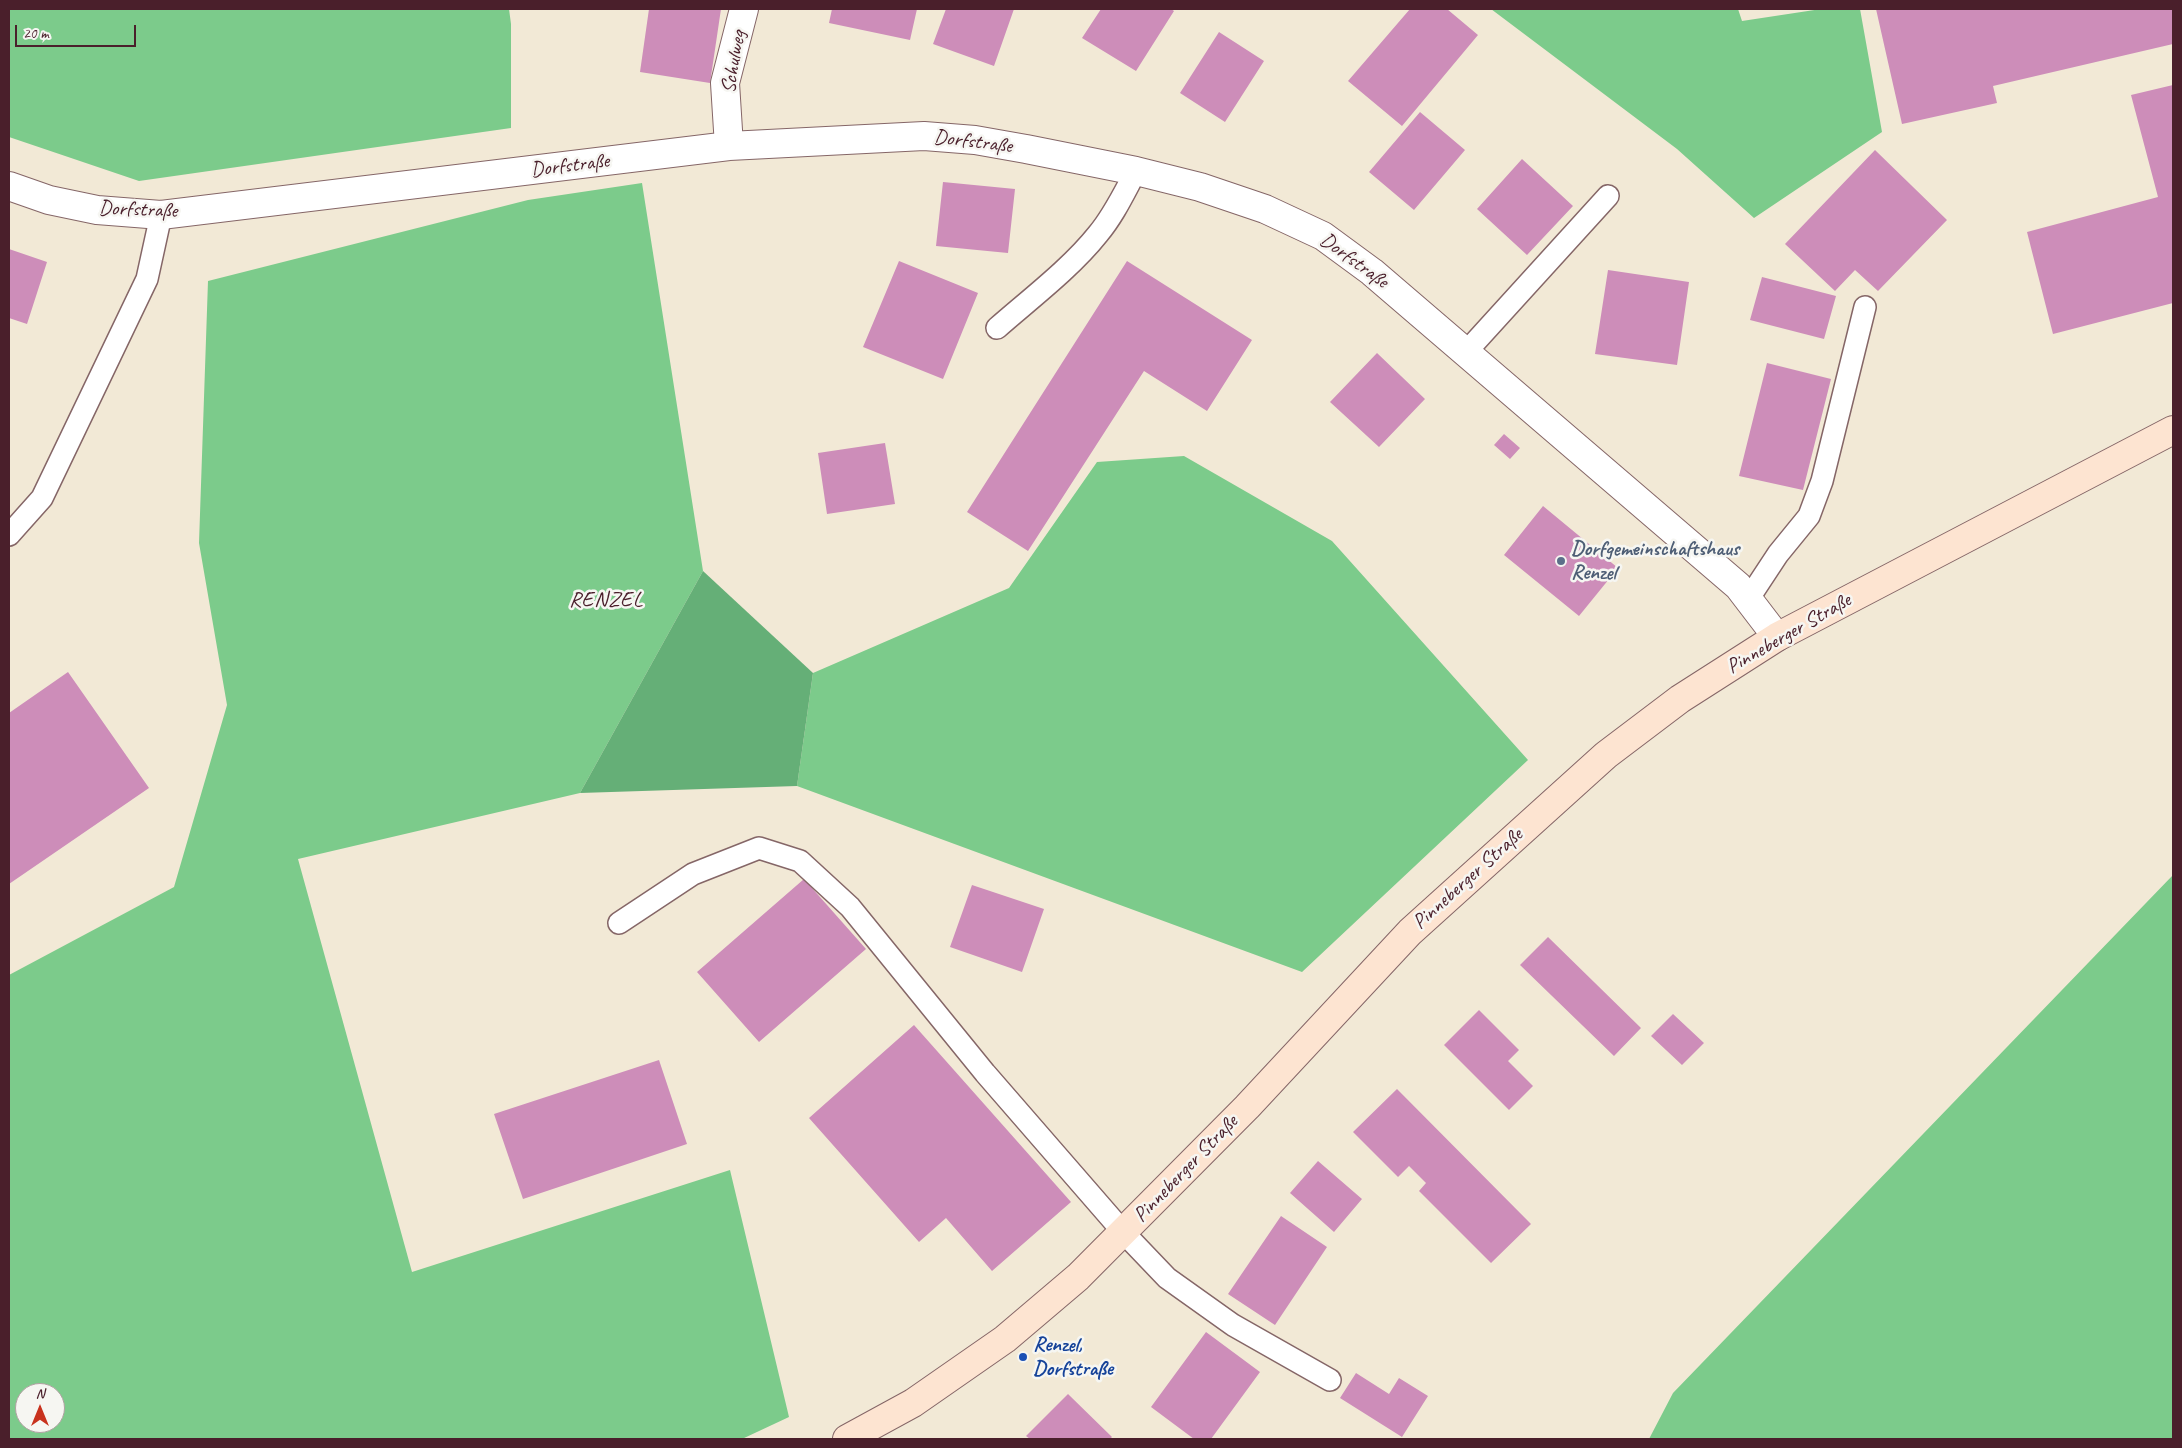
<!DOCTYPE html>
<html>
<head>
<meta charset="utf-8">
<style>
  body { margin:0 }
  #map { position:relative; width:2182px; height:1448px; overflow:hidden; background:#f2e9d6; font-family:Caveat,sans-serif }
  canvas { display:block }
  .frame { position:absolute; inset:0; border:10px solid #4a1f2b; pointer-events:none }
  .north { position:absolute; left:15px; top:1383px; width:50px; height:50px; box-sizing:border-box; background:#f6f6f2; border:1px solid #b1a0a2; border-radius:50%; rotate:0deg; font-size:14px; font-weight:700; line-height:20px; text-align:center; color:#4a1f2b }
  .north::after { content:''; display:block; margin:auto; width:18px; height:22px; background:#c8321e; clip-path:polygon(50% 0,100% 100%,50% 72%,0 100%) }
  .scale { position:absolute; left:15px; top:25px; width:121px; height:22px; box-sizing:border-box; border:2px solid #4a1f2b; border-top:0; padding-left:6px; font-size:15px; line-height:18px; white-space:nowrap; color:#4a1f2b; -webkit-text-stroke:4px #f6f6f2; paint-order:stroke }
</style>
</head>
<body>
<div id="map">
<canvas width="2182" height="1448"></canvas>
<div class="frame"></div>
<div class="north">N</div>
<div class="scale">20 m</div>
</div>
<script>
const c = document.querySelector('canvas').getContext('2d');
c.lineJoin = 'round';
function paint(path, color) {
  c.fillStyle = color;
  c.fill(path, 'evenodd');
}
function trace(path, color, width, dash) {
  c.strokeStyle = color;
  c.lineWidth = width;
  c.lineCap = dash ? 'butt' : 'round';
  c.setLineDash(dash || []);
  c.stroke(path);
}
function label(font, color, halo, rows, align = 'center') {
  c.font = font + ' Caveat,sans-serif';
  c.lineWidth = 5;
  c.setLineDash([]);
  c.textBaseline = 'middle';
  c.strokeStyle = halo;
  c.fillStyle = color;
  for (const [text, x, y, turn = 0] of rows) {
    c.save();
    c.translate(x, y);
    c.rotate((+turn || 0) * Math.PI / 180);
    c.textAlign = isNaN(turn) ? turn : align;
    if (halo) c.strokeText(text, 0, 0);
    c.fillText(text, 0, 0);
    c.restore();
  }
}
const green = new Path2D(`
  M9 9H509L511 24V128L139 181 9 137Z
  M1491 9H1738L1742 21 1821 9H1860L1882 132 1754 218 1677 149Z
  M642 183 703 571 580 793 298 859 412 1272 730 1170 789 1417 742 1439H9V975L174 887 227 705 199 543 208 281 528 200ZM25 1393H55V1423H25Z
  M1184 456 1332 541 1528 760 1302 972 797 786 813 673 1009 588 1097 462Z
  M2173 875V1439H1649L1673 1393Z`);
const forest = new Path2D(`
  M703 571 813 673 797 786 580 793Z`);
const building = new Path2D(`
  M649 9H721L710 83 640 72Z
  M832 9H917L910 40 829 23Z
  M946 9H1014L994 66 933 44Z
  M1101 9H1171L1174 11 1136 71 1082 38Z
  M1410 9H1447L1478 35 1402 126 1348 81Z
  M1876 9H2173V44L1993 86 1997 103 1902 124Z
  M1219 32 1264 61 1225 122 1180 93Z
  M2173 85V303L2053 334 2027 232 2158 197 2131 95Z
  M1420 112 1465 150 1414 210 1369 172Z
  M1875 150 1947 220 1878 291 1855 270 1835 291 1785 244Z
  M1522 159 1573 206 1527 255 1477 209Z
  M943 182 1015 189 1008 253 936 246Z
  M9 249 47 262 27 324 9 318Z
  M899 261 978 293 943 379 863 347Z
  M1127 261 1252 340 1207 411 1144 371 1028 551 967 512Z
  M1608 270 1689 282 1677 365 1595 354Z
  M1762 277 1836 296 1824 339 1750 320Z
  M1377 353 1425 399 1379 447 1330 402Z
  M1767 363 1831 379 1803 490 1739 476Z
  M1504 434 1520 448 1510 459 1494 445Z
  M885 443 895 504 827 514 818 453Z
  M1543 506 1618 568 1579 616 1504 555Z
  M68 672 149 788 9 884V713Z
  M804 879 866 949 759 1042 697 972Z
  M972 885 1044 909 1022 972 950 947Z
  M1548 937 1641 1028 1614 1056 1520 965Z
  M1479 1010 1519 1050 1508 1061 1533 1086 1509 1110 1444 1045Z
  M1673 1014 1704 1043 1682 1065 1651 1036Z
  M914 1025 1071 1202 992 1271 946 1218 919 1242 809 1118Z
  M659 1060 687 1144 523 1199 494 1114Z
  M1397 1089 1531 1224 1491 1263 1419 1191 1426 1183 1409 1166 1398 1177 1353 1132Z
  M1318 1161 1362 1199 1334 1232 1290 1193Z
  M1281 1216 1327 1247 1275 1325 1228 1294Z
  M1206 1332 1260 1372 1211 1439H1194L1151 1407Z
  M1356 1373 1389 1394 1399 1378 1428 1396 1402 1437 1340 1398Z
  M1068 1394 1112 1437 1110 1439H1030L1026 1436Z`);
const service = new Path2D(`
  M997 328C1030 299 1071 268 1098 234 1114 215 1124 193 1136 171
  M1467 351 1608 196
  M9 535 42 498 147 279 161 215
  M1749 598 1778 554 1809 516 1822 481 1865 307
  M619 923 693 874 759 848 800 861 850 907 985 1073 1124 1233 1167 1278 1233 1325 1330 1380`);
const minor = new Path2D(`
  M729 146 725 83 744 9
  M9 186 49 200 97 210 161 215 729 146 924 136 975 140 1026 149 1136 171 1200 187 1265 209 1323 236 1372 272 1738 586 1777 637`);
const secondary = new Path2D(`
  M847 1439 913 1403 1005 1339 1078 1277 1247 1107 1410 932 1606 755 1680 699 1777 637 2173 430`);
const markers = [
  [1561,561,5,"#5c6f8a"],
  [1023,1357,5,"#1a4fb4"]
];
const streetNames = [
  ["Schulweg",734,62,-80],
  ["Dorfstraße",973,142,7],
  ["Dorfstraße",570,166,-7],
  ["Dorfstraße",138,210,2],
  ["Dorfstraße",1354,261,36],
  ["Pinneberger Straße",1789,634,-30],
  ["Pinneberger Straße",1468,879,-42],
  ["Pinneberger Straße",1186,1169,-46]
];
const serviceNames = [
  ["Dorfgemeinschaftshaus",1571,549],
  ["Renzel",1571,573]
];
const transitNames = [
  ["Renzel,",1033,1345],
  ["Dorfstraße",1033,1369]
];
const neighbourhoodNames = [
  ["RENZEL",606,600]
];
paint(green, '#7ccb8b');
paint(forest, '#65af77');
paint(building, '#cd8db9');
trace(service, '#856667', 24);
trace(minor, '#856667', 30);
trace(secondary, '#856667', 30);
trace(service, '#fff', 21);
trace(minor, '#fff', 28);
trace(secondary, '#fde4d1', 28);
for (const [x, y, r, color] of markers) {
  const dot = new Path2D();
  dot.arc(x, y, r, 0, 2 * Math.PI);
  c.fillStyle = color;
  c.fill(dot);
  trace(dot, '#f6f6f2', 2);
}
label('21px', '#4a1f2b', '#f6f6f2', streetNames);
label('bold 21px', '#4e5e75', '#f6f6f2', serviceNames, 'left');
label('bold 21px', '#164399', '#f6f6f2', transitNames, 'left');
c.letterSpacing = '1px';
label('22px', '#4a1f2b', '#f6f6f2', neighbourhoodNames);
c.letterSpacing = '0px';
</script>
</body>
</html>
